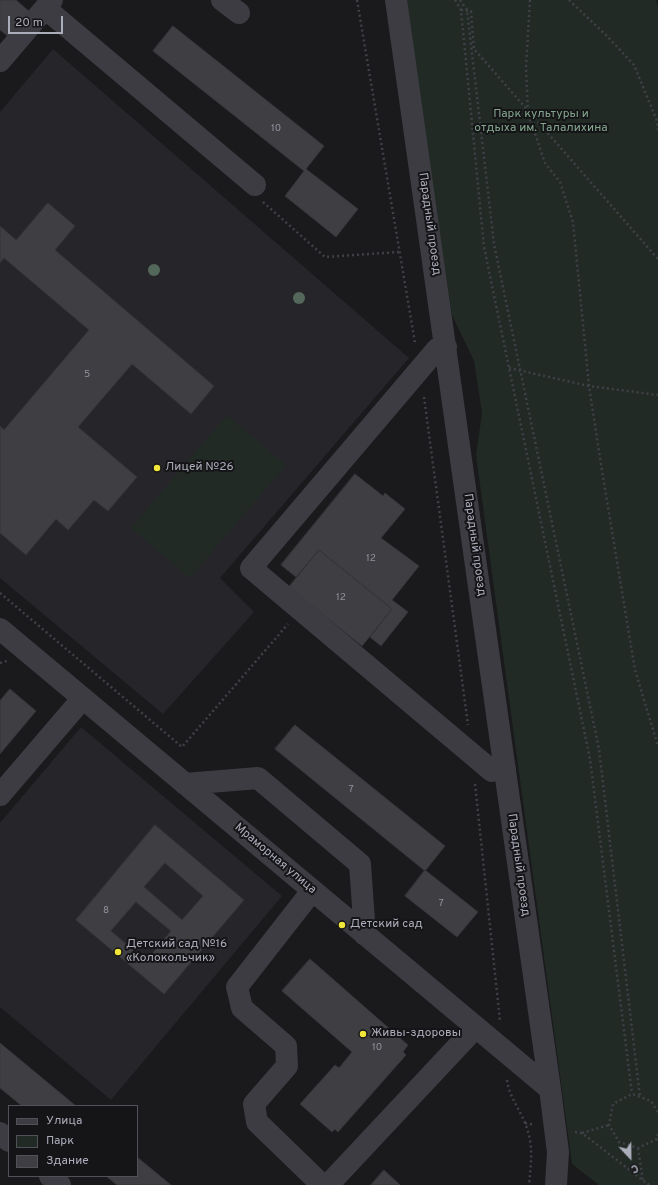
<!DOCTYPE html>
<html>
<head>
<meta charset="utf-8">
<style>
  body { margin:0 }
  #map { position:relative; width:658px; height:1185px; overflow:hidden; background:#1a191c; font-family:Overpass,sans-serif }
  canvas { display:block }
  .legend { position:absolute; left:8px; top:1105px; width:130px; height:72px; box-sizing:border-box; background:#151417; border:1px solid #515159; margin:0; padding:5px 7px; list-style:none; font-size:12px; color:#acadbb }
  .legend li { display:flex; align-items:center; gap:8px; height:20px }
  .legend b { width:20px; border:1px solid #515159 }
  .north { position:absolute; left:610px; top:1137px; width:40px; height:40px; -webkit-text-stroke:3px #151417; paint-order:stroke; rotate:158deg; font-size:11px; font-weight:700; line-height:16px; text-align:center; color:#acadbb }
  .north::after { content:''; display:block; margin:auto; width:14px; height:18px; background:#acadbb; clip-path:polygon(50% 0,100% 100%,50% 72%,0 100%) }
  .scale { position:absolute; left:8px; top:16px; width:55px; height:18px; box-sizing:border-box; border:2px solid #acadbb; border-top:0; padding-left:5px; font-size:12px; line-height:14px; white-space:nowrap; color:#acadbb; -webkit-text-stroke:3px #151417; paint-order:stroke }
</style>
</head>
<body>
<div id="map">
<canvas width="658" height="1185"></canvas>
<ul class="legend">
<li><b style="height:5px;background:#3d3c43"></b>Улица</li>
<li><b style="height:11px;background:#212a24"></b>Парк</li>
<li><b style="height:11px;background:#3f3f43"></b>Здание</li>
</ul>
<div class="north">С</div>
<div class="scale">20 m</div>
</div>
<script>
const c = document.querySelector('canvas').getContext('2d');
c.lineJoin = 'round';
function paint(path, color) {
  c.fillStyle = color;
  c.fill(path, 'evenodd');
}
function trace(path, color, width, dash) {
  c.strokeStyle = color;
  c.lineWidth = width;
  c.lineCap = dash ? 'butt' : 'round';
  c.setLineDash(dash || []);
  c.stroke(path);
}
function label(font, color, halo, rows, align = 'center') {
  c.font = font + ' Overpass,sans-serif';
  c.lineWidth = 4;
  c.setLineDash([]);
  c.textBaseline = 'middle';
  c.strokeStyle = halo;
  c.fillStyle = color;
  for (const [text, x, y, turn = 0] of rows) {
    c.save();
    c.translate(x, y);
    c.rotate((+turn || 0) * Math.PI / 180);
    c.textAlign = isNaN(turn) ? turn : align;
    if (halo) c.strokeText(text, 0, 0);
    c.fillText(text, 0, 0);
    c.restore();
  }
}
const built = new Path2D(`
  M53 49 409 358 220 578 254 612 163 714 0 578V112Z
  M81 727 282 896 111 1100 0 1007V823Z`);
const green = new Path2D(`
  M404 0H656L658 6V1185H599L572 1164 476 455 482 413 474 361 452 315Z
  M227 415 286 465 190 578 131 528Z`);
const building = new Path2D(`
  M0 0H16L30 12 9 37 0 30Z
  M173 26 324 146 306 169 358 209 336 237 285 196 304 171 153 51Z
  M48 203 75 226 55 250 214 386 191 414 132 364 78 427 137 477 108 511 94 500 68 530 56 519 26 555 0 533V426L4 430 89 330 4 258 0 263V226L16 240Z
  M355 474 383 496 385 493 405 509 381 538 419 566 392 600 408 612 381 646 370 637 392 609 319 550 296 577 281 565Z
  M319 550 392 609 362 646 289 587Z
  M10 689 36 711 0 754V701Z
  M295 725 445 846 425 871 275 749Z
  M155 825 244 900 164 994 76 920ZM165 863 203 896 182 920 144 887ZM136 902 171 931 146 961 111 931Z
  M425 870 478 912 457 937 405 896Z
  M310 959 408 1045 403 1052 406 1055 338 1132 335 1129 332 1132 300 1104 335 1065 339 1068 352 1052 282 991Z
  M0 1043 76 1106H22L0 1088Z
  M137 1157 171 1185H117L106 1176H137Z
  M384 1170 400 1185H371Z`);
const path = new Path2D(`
  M357 0 415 343
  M455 0 461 10 484 247 590 759 632 1094
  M460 0 467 10 494 244 599 749 640 1097
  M530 0 526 67 528 113 545 163 560 182 573 222 589 386 602 471 635 670 658 746
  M569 0 607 36 634 65 657 121 658 130
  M461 10 471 11 474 49 658 259
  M263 202 325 257 399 252
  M509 368 589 386 658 395
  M424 397 468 725
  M0 593 182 747 288 624
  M0 663 7 661
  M475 784 500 1021
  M507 1080C509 1096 519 1108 525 1123 534 1145 531 1163 529 1185
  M658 1112 651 1101 632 1094 613 1104 609 1125 619 1142 638 1148 657 1139 658 1134
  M525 1123 534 1125
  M575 1132 582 1133 649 1185
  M582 1133 609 1125
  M638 1148 643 1181`);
const minor = new Path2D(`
  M222 0 239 13
  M396 0 550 1089 558 1152 556 1185
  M45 8 255 185
  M0 61 52 0
  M446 347 437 349 251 568 492 771 505 769
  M0 629 550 1089
  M185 784 258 778 360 864 365 935
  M0 795 83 698
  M312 891 237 987 242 1008 286 1046 287 1066 254 1104 257 1122 322 1185
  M0 1133 9 1141
  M50 1176 60 1185
  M328 1185 476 1027`);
const trees = [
  [154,270],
  [299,298]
];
const markers = [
  [157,468,4,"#f2e63b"],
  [342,925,4,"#f2e63b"],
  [118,952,4,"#f2e63b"],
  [363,1034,4,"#f2e63b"]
];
const numberNames = [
  ["10",276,129],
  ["5",87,375],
  ["12",371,559],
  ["12",341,598],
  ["7",351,790],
  ["7",441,904],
  ["8",106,911],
  ["10",377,1048]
];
const parkNames = [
  ["Парк культуры и",541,115],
  ["отдыха им. Талалихина",541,129]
];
const streetNames = [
  ["Парадный проезд",429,224,82],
  ["Парадный проезд",474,545,82],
  ["Мраморная улица",275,859,40],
  ["Парадный проезд",518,865,82]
];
const poiNames = [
  ["Лицей №26",165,468],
  ["Детский сад",350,925],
  ["Детский сад №16",126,945],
  ["«Колокольчик»",126,959],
  ["Живы-здоровы",371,1034]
];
paint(built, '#262529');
paint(green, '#212a24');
paint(building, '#3f3f43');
trace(building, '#353438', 1);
trace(path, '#404148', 2.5, [2, 3]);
trace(minor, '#3d3c43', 22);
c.fillStyle = '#54675b';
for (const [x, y] of trees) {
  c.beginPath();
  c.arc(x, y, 6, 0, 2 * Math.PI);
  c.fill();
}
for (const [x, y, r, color] of markers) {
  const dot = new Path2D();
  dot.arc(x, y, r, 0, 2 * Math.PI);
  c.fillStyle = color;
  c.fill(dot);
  trace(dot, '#151417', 1.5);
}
label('10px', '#91929d', null, numberNames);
label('12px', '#83a68f', '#151417', parkNames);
label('12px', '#acadbb', '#151417', streetNames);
label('12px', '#acadbb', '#151417', poiNames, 'left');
</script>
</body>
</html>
